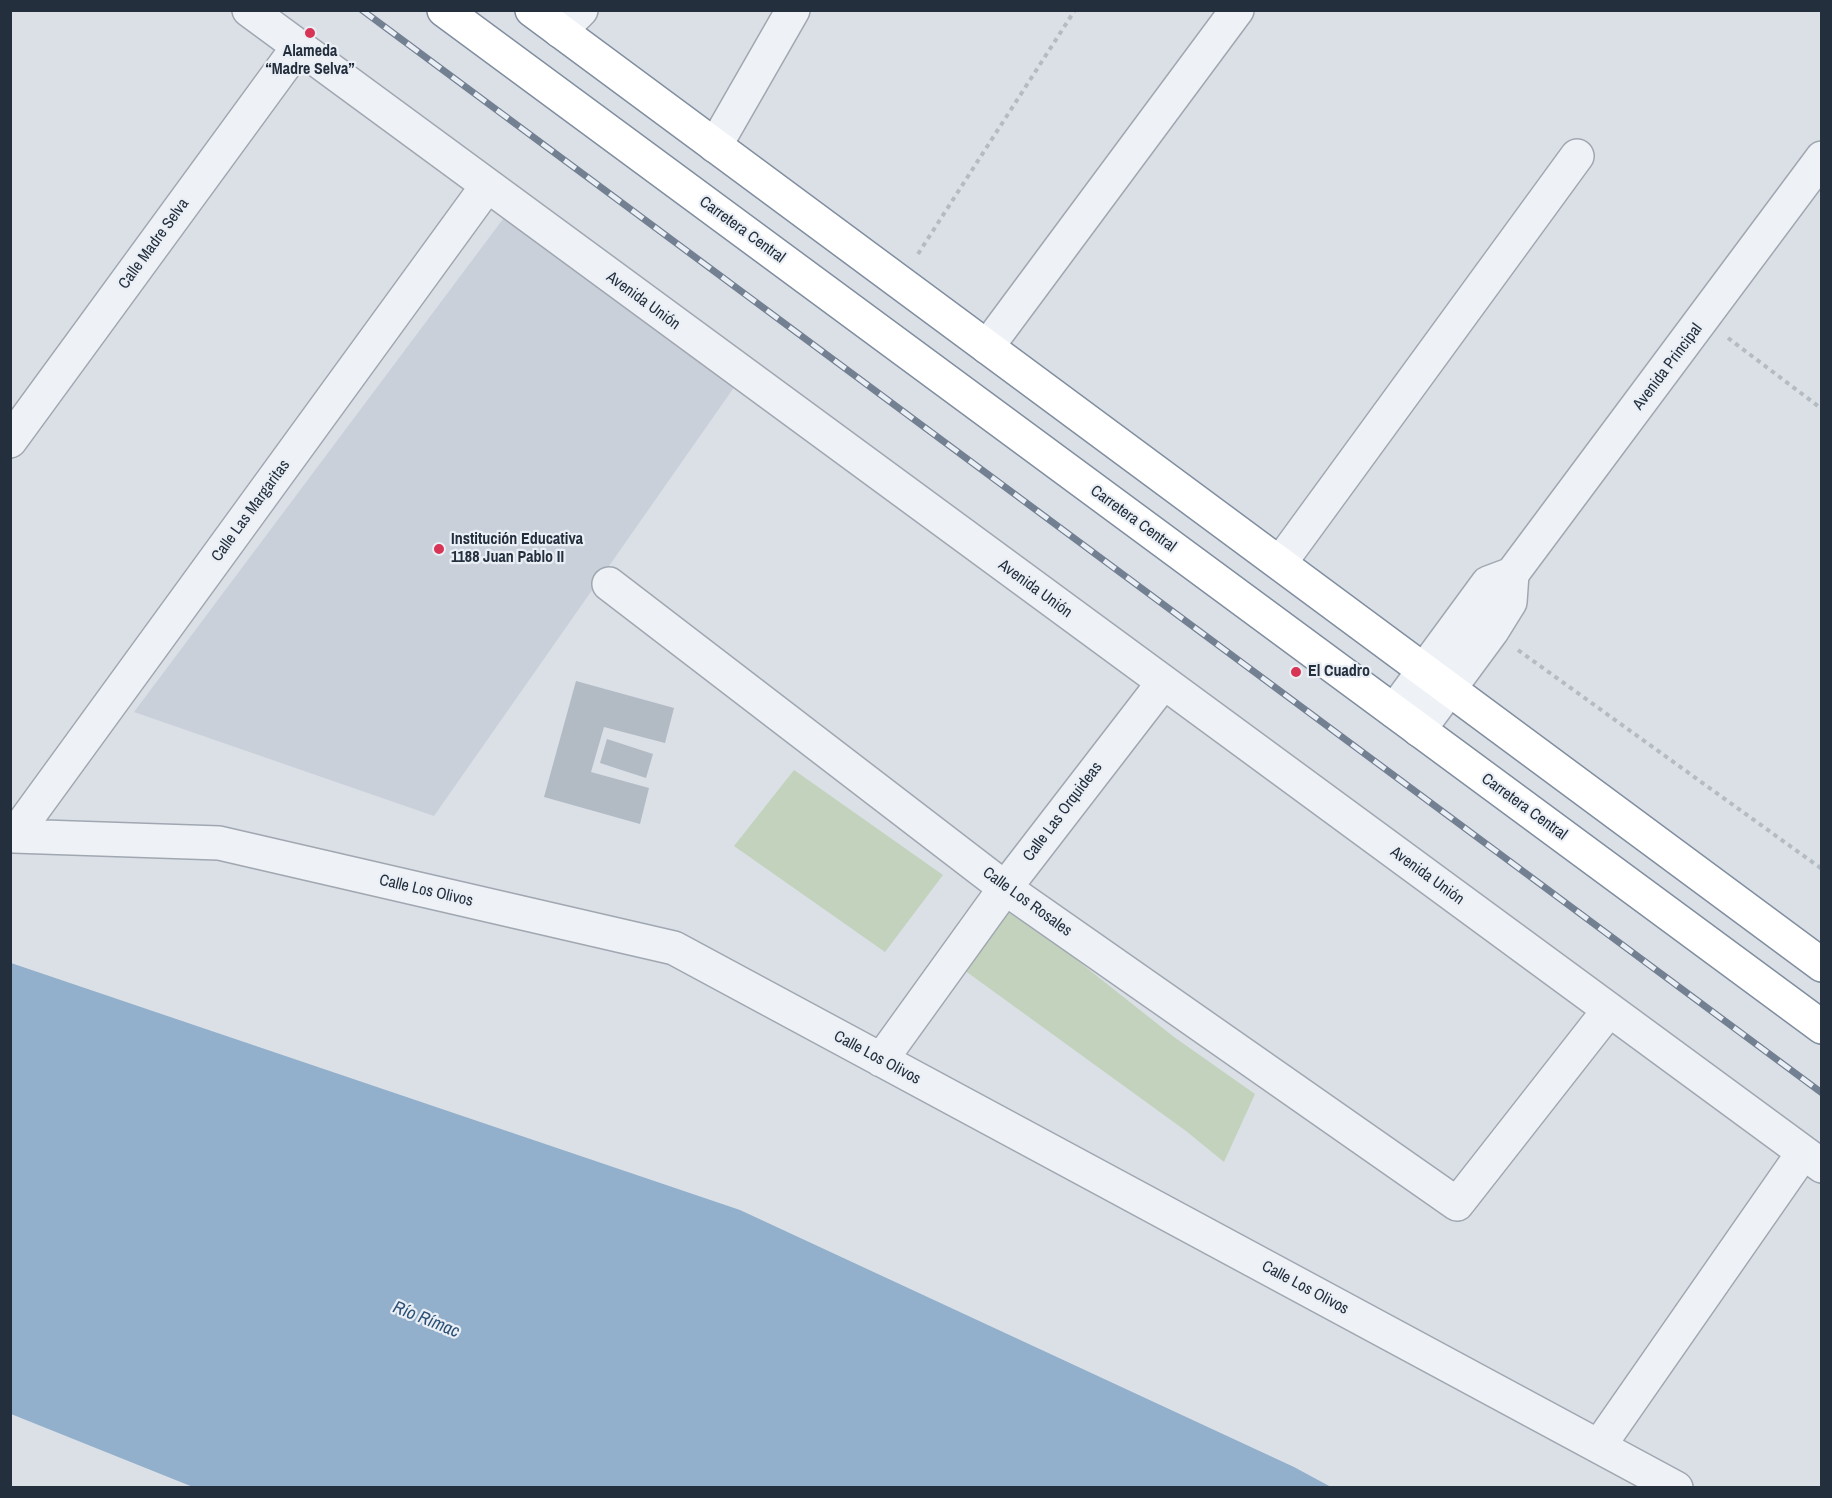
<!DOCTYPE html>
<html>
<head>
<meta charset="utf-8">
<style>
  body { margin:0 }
  #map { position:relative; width:1832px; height:1498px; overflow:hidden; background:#dbe0e7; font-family:"Archivo Narrow",sans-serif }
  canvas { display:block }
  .frame { position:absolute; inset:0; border:12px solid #242f3e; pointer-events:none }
</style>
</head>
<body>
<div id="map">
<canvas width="1832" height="1498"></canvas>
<div class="frame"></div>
</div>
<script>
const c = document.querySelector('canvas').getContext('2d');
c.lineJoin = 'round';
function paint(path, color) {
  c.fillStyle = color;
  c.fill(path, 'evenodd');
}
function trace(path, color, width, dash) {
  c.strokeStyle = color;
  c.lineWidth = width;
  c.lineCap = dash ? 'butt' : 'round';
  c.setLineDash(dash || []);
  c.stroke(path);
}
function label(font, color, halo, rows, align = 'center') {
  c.font = font + ' "Archivo Narrow",sans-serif';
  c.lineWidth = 4.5;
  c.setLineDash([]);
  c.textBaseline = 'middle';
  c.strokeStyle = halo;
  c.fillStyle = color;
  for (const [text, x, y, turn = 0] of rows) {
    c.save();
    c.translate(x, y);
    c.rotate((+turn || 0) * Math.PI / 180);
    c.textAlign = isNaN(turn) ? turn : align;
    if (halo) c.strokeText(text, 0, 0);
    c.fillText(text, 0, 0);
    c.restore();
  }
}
const built = new Path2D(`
  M506 215 735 386 434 816 134 712Z`);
const green = new Path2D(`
  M794 770 943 875 885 952 734 846Z
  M1008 912 1073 957 1174 1037 1255 1094 1224 1162 1186 1131 964 970Z`);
const water = new Path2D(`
  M11 963 740 1210 1294 1467 1331 1487H193L11 1414Z`);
const building = new Path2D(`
  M576 681 674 708 665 743 604 727 591 772 649 788 640 824 544 797Z
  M607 739 653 754 646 778 600 763Z`);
const path = new Path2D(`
  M918 254 1075 10
  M1728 338 1822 409
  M1518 650 1822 869`);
const minor = new Path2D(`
  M249 10 1822 1166
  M560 31 581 10
  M715 146 793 10
  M987 347 1237 10
  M10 441 298 47
  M1280 563 1577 156
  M609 584 1005 888 1457 1204 1609 1010
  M1394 711 1488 583 1512 574
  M1419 730 1492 631 1510 602 1512 574 1822 158
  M10 834 14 836 219 843 674 948 1676 1488
  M14 836 487 186
  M881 1060 1005 888 1163 683
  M1599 1446 1803 1153`);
const highway = new Path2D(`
  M444 10 1822 1027
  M532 10 1822 965`);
const rail = new Path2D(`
  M362 10 1822 1093`);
const markers = [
  [310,33,6,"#d83455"],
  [439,549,6,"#d83455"],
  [1296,672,6,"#d83455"]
];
const poiNames = [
  ["Alameda",310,52,"center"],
  ["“Madre Selva”",310,70,"center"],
  ["Institución Educativa",451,540],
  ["1188 Juan Pablo II",451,558],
  ["El Cuadro",1308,672]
];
const streetNames = [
  ["Carretera Central",742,230,36],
  ["Calle Madre Selva",154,244,-54],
  ["Avenida Unión",643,301,36],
  ["Avenida Principal",1668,367,-53],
  ["Calle Las Margaritas",251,511,-54],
  ["Carretera Central",1133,519,36],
  ["Avenida Unión",1035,589,36],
  ["Carretera Central",1524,807,36],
  ["Calle Las Orquideas",1063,812,-53],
  ["Avenida Unión",1427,876,36],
  ["Calle Los Olivos",426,891,13],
  ["Calle Los Rosales",1027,902,36],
  ["Calle Los Olivos",877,1058,28],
  ["Calle Los Olivos",1305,1288,28]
];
const waterNames = [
  ["Río Rímac",426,1320,22]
];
paint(built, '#c9d0d9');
paint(green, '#c2d2bc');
paint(water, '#92b0cb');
paint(building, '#b2bac4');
trace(minor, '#a0a7b1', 36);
trace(highway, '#818e9f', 36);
trace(path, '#b5bbc2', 4, [4.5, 4.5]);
trace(minor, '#eef1f5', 33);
trace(highway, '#fff', 33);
trace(rail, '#738092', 7);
trace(rail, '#eaeff5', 4.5, [14]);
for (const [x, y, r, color] of markers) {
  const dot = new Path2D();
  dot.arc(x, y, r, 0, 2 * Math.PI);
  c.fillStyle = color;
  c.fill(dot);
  trace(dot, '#eaeff5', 2);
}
label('bold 16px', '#242f3e', '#eaeff5', poiNames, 'left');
label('16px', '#242f3e', '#eaeff5', streetNames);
label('italic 18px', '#2b5075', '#eaeff5', waterNames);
</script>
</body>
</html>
